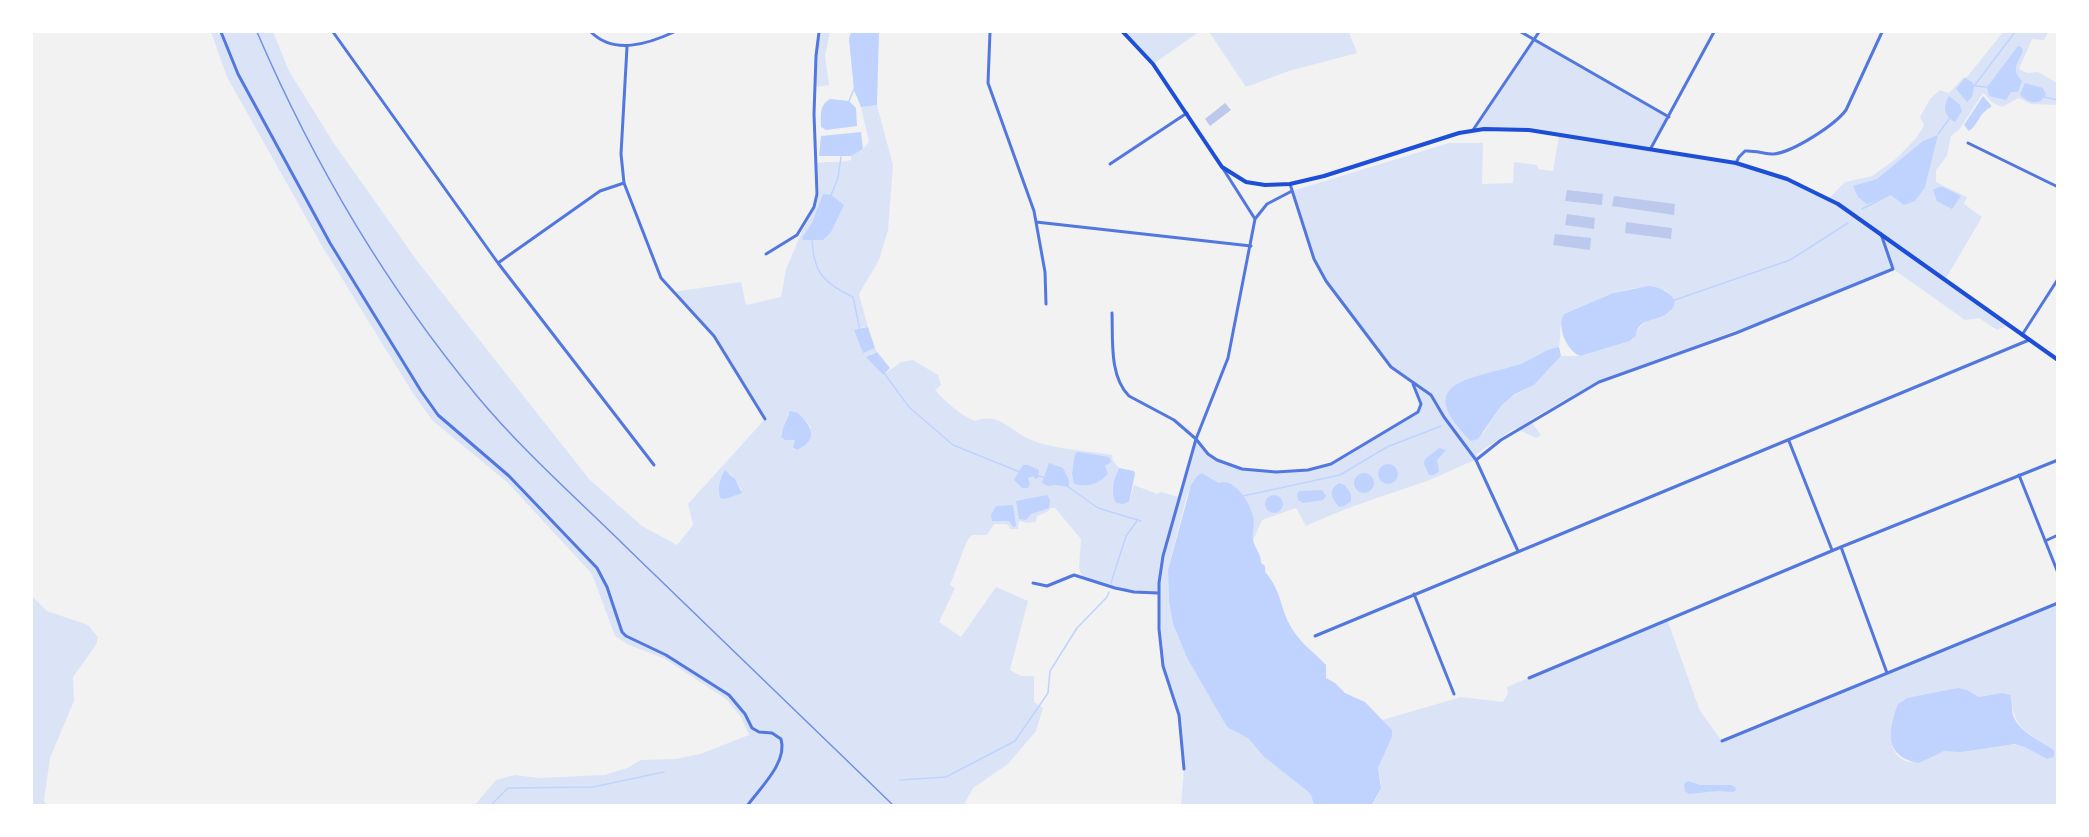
<!DOCTYPE html>
<html>
<head>
<meta charset="utf-8">
<style>
  body { margin:0 }
  #map { position:relative; width:2089px; height:837px; overflow:hidden; background:#f2f2f2; font-family:Raleway,sans-serif }
  canvas { display:block }
  .frame { position:absolute; inset:0; border:33px solid #fff; pointer-events:none }
</style>
</head>
<body>
<div id="map">
<canvas width="2089" height="837"></canvas>
<div class="frame"></div>
</div>
<script>
const c = document.querySelector('canvas').getContext('2d');
c.lineJoin = 'round';
function paint(path, color) {
  c.fillStyle = color;
  c.fill(path, 'evenodd');
}
function trace(path, color, width, dash) {
  c.strokeStyle = color;
  c.lineWidth = width;
  c.lineCap = dash ? 'butt' : 'round';
  c.setLineDash(dash || []);
  c.stroke(path);
}
const green = new Path2D(`
  M211 32H273L289 71 333 142 418 262 589 479 642 526 677 545 693 525 688 504 765 419 714 336 673 292 741 282 746 305 781 297 786 269 800 236 815 207 819 193 817 163C829 161 839 163 851 160V156L863 149 869 142 861 107 877 105 893 165 888 230 879 260 859 294 868 327 859 328 863 352 875 348 877 352 870 354 883 375 901 362 913 360 938 375 941 385 935 390C945 401 960 415 975 421 1000 412 1009 430 1029 439 1054 450 1085 450 1112 455L1113 461 1119 468 1117 471 1129 502 1134 485 1157 494 1161 492 1179 497 1196 439 1209 454 1226 464 1252 470 1297 471 1331 464 1415 415 1421 404 1413 384 1395 371 1332 290 1317 266 1292 191 1449 143H1483L1482 184 1513 183 1514 162 1537 165 1538 169 1553 171 1559 135 1529 130H1473L1534 40 1669 117 1651 148 1736 163 1787 179 1829 198 1845 182 1872 176 1897 158 1917 137 1924 125 1920 117 1930 99 1940 90 1949 93 1963 78 1967 77 2003 32H2048L2044 40 2032 39 2019 69 2028 73 2038 72 2057 83 2058 105 2031 104 2019 98 2002 107 1993 103 1983 93 1959 130 1951 136 1947 156 1936 170V182L1967 197 1964 204 1982 217 1945 280 2009 325 1997 330 1979 318 1965 320 1893 269 1787 312 1598 381 1530 420 1541 435 1536 438 1515 428 1477 454 1476 460C1458 466 1442 476 1424 482 1384 496 1344 508 1306 526L1296 508 1262 520 1253 541C1254 494 1239 496 1204 474L1197 476 1187 495 1168 570 1169 601 1173 624 1187 658 1227 727 1249 739 1263 756 1306 790 1311 795 1314 805H1181L1184 769 1179 715 1163 666 1158 593C1130 592 1108 586 1082 576L1079 568 1081 539 1055 508H1051L1047 512 1037 516 1036 522 1027 523 1019 521 1018 529H1010L1007 524H994L987 535H972L967 541 950 585 955 588 939 622 961 637 996 587 1028 601 1010 670 1021 676H1034V702L1043 708 1036 731 1008 764 973 788 964 805 474 806 496 780 515 775 539 778 604 775 627 768 641 760 675 759 700 754 749 735 741 717 726 699 665 659 629 645 615 636 592 574 507 482 433 421 414 395 322 246 227 77ZM1633 288 1665 290 1672 297 1670 312C1653 319 1639 320 1634 339L1630 341 1580 356H1561L1534 385 1516 394 1501 406 1482 435 1457 384C1477 375 1499 372 1520 364 1533 360 1544 349 1559 347 1561 336 1559 323 1564 314L1613 293ZM798 413 811 427 803 447 795 450 793 448 795 440 783 439 781 434 788 414ZM730 473 742 490 720 498V479Z
  M819 32H830L825 56 829 85 815 87V68Z
  M1123 32H1199L1153 64Z
  M1209 32H1349L1357 53 1289 71 1246 87Z
  M32 596 47 611 88 625 98 637 96 645 73 677 74 701 50 758 44 800 46 805H32Z
  M2057 603V805L1372 806C1376 799 1380 792 1381 785 1381 779 1378 774 1378 768L1392 737 1389 727 1382 720 1461 697 1503 702 1508 693 1507 687 1667 619 1700 711 1722 741ZM1967 690 1979 697 2002 693 2012 698C2011 728 2032 736 2054 750L2047 759C2038 754 2028 746 2018 745 2003 742 1979 749 1963 751 1955 752 1948 749 1940 752 1932 754 1923 762 1914 762 1882 763 1886 709 1907 698Z`);
const water = new Path2D(`
  M851 32H879L877 105 861 107 854 90 849 39Z
  M2018 46 2021 47 2023 51C2017 65 2011 69 2022 81L2018 92H2011L2006 100 1989 96 1987 87Z
  M1965 78 1972 82 1974 86 1972 97 1967 102 1956 89Z
  M2025 83 2043 88 2046 94 2041 101C2033 104 2025 101 2020 94Z
  M1949 96 1960 105 1962 111 1955 122C1943 115 1943 107 1949 96Z
  M1983 96 1991 105V107C1978 114 1980 123 1969 131L1964 125Z
  M830 99 849 101 856 108 857 126 826 130 821 127C821 116 819 105 830 99Z
  M861 132 863 149 851 156H819L821 136Z
  M1938 135 1925 187 1915 201 1904 205 1891 195 1867 204 1858 197 1853 186 1877 179 1923 141Z
  M1938 187H1943L1961 196 1952 209 1937 201 1933 190Z
  M823 194 831 195 844 205 831 232 823 240H803L802 238 812 223Z
  M1648 286C1660 286 1686 299 1669 312 1658 322 1637 317 1636 336L1630 341 1580 356C1567 351 1556 326 1564 314L1613 293Z
  M868 327 875 348 863 353 854 330Z
  M1559 347 1561 356 1534 385 1515 394 1501 406 1478 439 1471 441C1412 382 1468 380 1517 365 1532 361 1543 349 1559 347Z
  M877 352 890 368 883 375 866 357Z
  M790 411 798 413C812 426 819 440 797 450L793 448 795 440H785L781 437 783 428Z
  M1439 448 1446 450 1437 460 1439 471 1434 475H1429L1424 464 1425 459Z
  M1078 452 1109 457 1111 462 1105 466 1108 474C1097 485 1089 487 1074 484L1072 474 1075 454Z
  M1049 463 1063 468 1069 480V487L1055 485 1048 486 1042 483Z
  M1378 474a10 10 0 1 1 20 0a10 10 0 1 1-20 0Z
  M1023 465H1028L1039 470 1038 478 1035 479 1033 476 1028 478 1030 484 1028 488H1022L1014 480Z
  M1119 468 1134 471 1135 474 1129 502 1123 504 1116 503C1110 493 1114 478 1119 468Z
  M725 470 735 479 742 493 725 499 720 498C718 487 719 480 725 470Z
  M1354 483a10 10 0 1 1 20 0a10 10 0 1 1-20 0Z
  M1202 473 1219 483C1234 477 1250 503 1253 516 1255 524 1252 533 1253 540 1255 549 1261 553 1261 563L1265 566V572C1282 591 1279 606 1291 627 1300 643 1314 652 1326 665V678L1335 683 1345 693 1365 702 1392 730V737L1378 768 1381 788 1372 805H1314L1311 795 1306 790 1263 756 1249 739 1227 727 1187 658 1173 624 1169 601 1168 570 1191 485 1197 476Z
  M1339 483 1345 485 1351 494V501L1344 506 1339 507C1332 498 1327 491 1339 483Z
  M1322 490 1326 496 1323 500 1303 503 1298 500 1297 494 1299 491Z
  M1265 504a9 9 0 1 1 18 0a9 9 0 1 1-18 0Z
  M1047 495 1050 500 1049 508 1031 514 1026 520 1019 519 1016 501Z
  M1013 505 1016 526 1013 527 1009 521H992L991 515 996 506Z
  M1958 688 1967 690 1979 697 2002 693 2010 695C2013 701 2011 708 2013 715 2018 731 2040 741 2054 750V757L2047 759 2025 747 2014 744 1961 752 1944 751 1919 763C1884 757 1887 731 1898 704L1907 698Z
  M1688 781 1700 785H1731L1735 787 1736 790 1733 792 1717 791 1689 794 1685 791 1684 784Z`);
const stream = new Path2D(`
  M1974 86 2015 32
  M1976 86 1986 87
  M2044 97 2058 100
  M849 101 854 89
  M1938 134 1950 118
  M831 195 838 178 841 157
  M1862 209 1891 194
  M812 238C813 272 823 283 853 297L860 330
  M1672 301 1790 260 1848 223
  M884 373 909 407 953 445 1020 472
  M1036 475 1046 478
  M1067 486 1098 508 1141 521
  M1243 496 1340 475 1387 447 1441 426
  M1111 583 1126 536 1137 521
  M900 780 946 777 1015 741 1048 693 1050 671 1077 628 1107 597 1109 592
  M490 806 508 788 593 787 664 772`);
const building = new Path2D(`
  M1225 103 1231 110 1210 126 1205 119Z
  M1567 190 1603 194 1602 205 1565 201Z
  M1614 196 1675 204 1674 215 1612 206Z
  M1567 214 1595 218 1594 229 1565 225Z
  M1626 222 1672 228 1671 239 1625 233Z
  M1555 234 1591 238 1590 250 1553 245Z`);
const minor = new Path2D(`
  M221 32 238 74 330 243 421 391 438 415 509 476 597 568 607 587 622 632 626 636 666 655 729 695 745 714 752 728 759 732 772 733 781 739C788 762 760 788 747 806
  M333 32 498 263 654 465
  M591 32C614 55 648 44 674 32
  M990 32 988 83 1034 211 1045 272 1046 304
  M1521 32 1669 117
  M627 47 621 154 624 183 661 278 714 336 765 419
  M1473 130 1539 32
  M1968 143 2058 187
  M1651 148 1714 32
  M1736 163 1739 157 1745 151C1755 150 1764 154 1774 154 1793 152 1835 125 1846 110L1882 32
  M1110 164 1187 113
  M1290 184 1314 259 1326 281 1391 367 1431 395 1444 417 1476 460 1518 551
  M1255 219 1267 204 1292 191
  M1036 222 1251 246
  M766 254 797 235 814 207 817 194 814 114 816 56 819 32
  M498 263 600 191 624 183
  M1112 313C1113 339 1109 376 1129 396L1174 420 1196 439 1208 454 1217 460 1242 469 1276 472 1308 470 1331 464 1418 412 1421 404 1413 384
  M2022 335 2058 279
  M1789 441 1832 550
  M1476 460 1501 440 1599 382 1736 333 1893 269 1881 234
  M2019 475 2058 573
  M2045 541 2058 535
  M1841 547 1887 673
  M1033 583 1047 586 1074 575 1115 588 1134 592 1158 593
  M1414 594 1454 694
  M1315 636C1553 536 1792 440 2029 340
  M1529 678 1841 547 2058 460
  M1722 741 2058 603
  M1184 769 1179 715 1163 666 1159 629V583L1163 556 1196 439 1228 358 1255 219 1222 167`);
const secondary = new Path2D(`
  M1123 32 1153 64 1222 167 1246 182 1265 185 1290 184 1324 176 1459 133 1484 129 1529 130 1736 163 1787 179 1838 204 2058 360`);
const rail = new Path2D(`
  M257 32C313 162 386 286 477 396 521 449 574 496 623 544 713 632 804 719 894 806`);
paint(green, '#dbe4f7');
paint(water, '#bfd3fe');
trace(stream, '#bfd3fe', 1.5);
paint(building, '#bdc9ec');
trace(minor, '#5277de', 3);
trace(secondary, '#1d4ed8', 4);
trace(rail, '#7290e2', 1.5);
</script>
</body>
</html>
